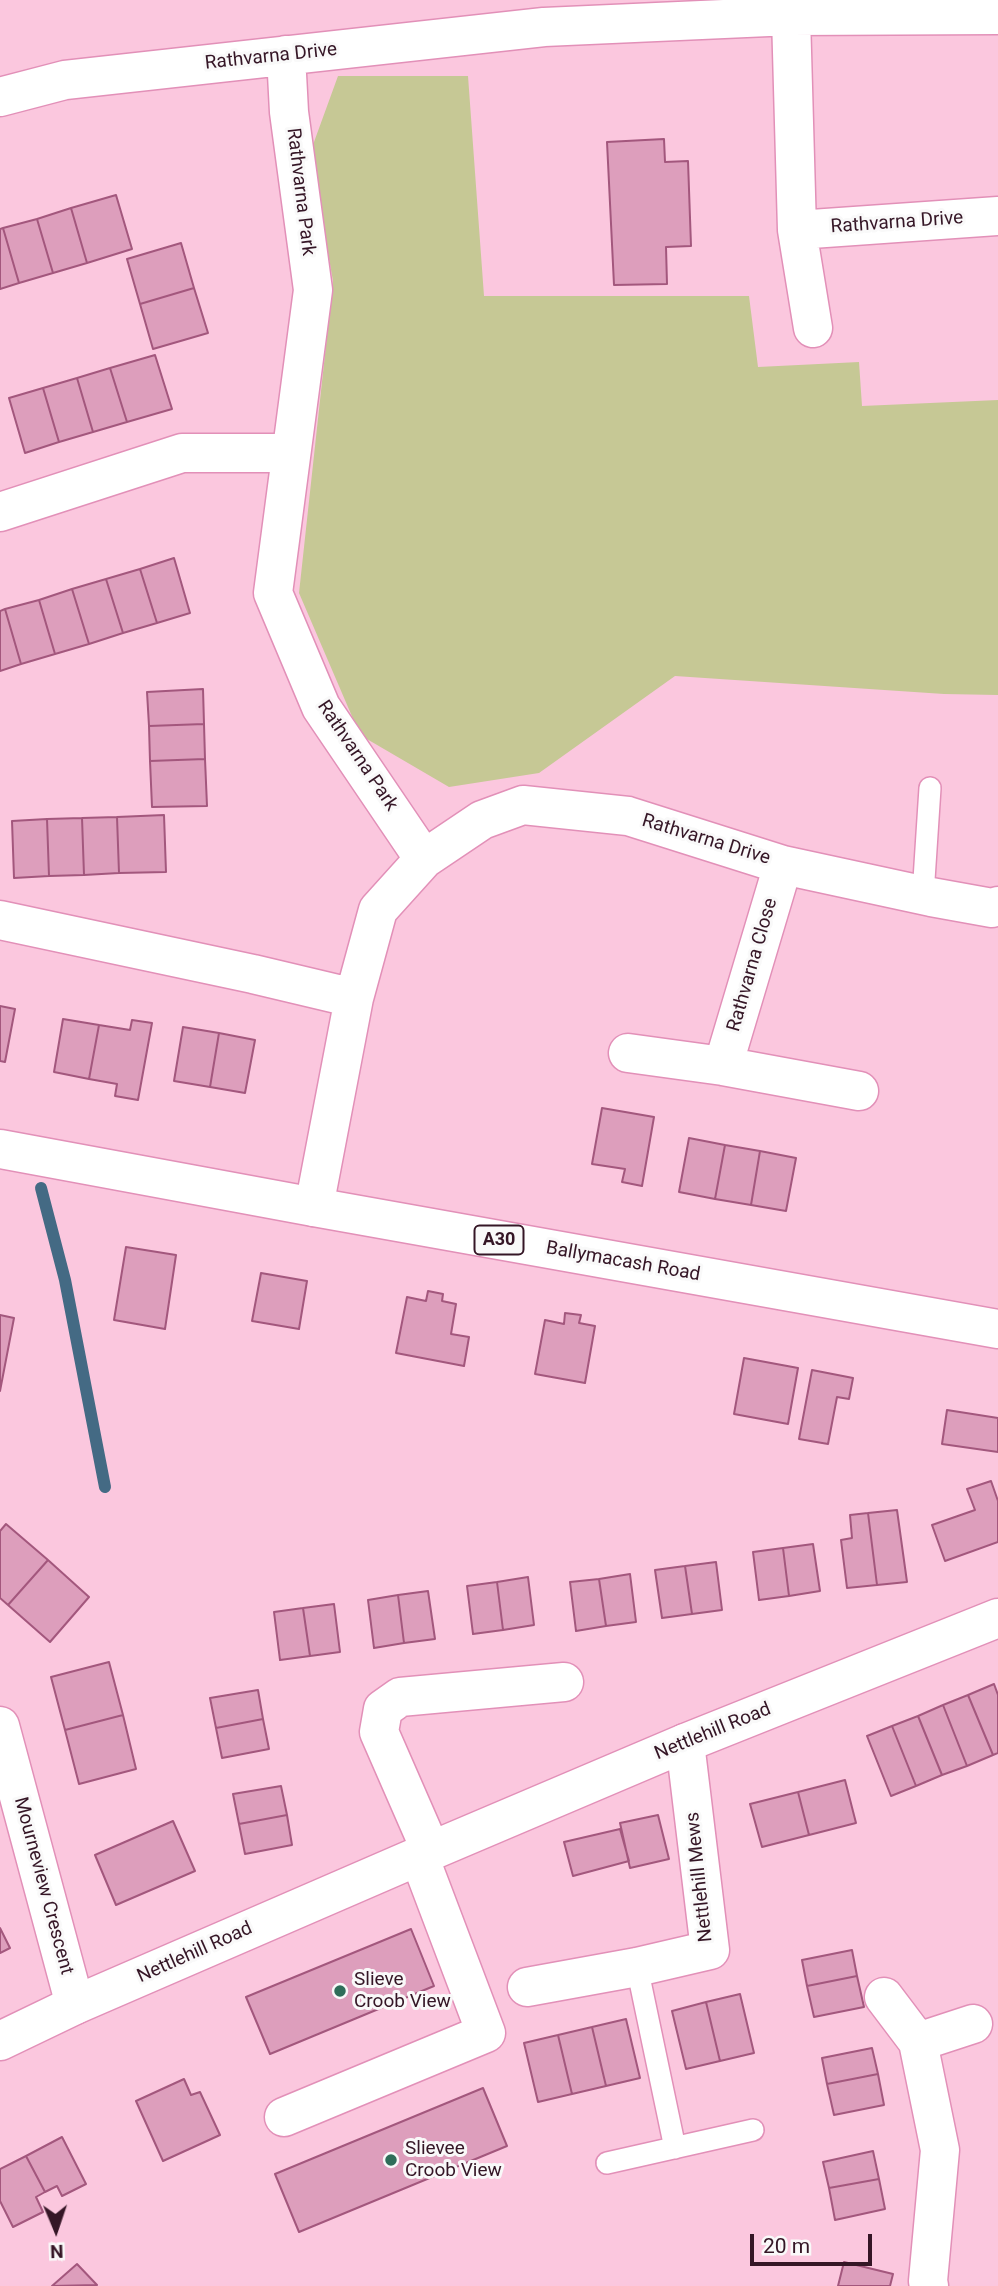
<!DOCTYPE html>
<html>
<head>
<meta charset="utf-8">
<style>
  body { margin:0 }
  #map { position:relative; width:998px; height:2286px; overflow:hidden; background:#fbc7de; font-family:Roboto,sans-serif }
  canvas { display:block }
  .north { position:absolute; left:21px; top:2195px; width:70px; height:70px; -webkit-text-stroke:5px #f9f9f9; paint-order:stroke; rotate:178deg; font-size:19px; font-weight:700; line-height:28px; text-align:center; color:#351626 }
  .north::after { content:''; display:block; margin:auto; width:24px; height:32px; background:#351626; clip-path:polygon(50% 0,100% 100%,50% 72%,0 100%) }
  .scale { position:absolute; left:750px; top:2234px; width:122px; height:32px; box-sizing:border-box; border:4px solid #351626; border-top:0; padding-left:9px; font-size:21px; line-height:24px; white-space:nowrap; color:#351626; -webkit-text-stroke:5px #f9f9f9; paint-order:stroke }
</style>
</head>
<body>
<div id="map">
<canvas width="998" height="2286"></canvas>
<div class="north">N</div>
<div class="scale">20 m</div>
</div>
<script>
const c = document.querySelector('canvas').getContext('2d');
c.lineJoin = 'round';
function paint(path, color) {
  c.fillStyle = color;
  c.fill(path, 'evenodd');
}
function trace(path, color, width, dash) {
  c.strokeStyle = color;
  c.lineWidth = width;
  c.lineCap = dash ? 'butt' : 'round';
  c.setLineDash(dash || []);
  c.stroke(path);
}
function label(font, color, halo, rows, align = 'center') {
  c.font = font + ' Roboto,sans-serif';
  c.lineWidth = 6;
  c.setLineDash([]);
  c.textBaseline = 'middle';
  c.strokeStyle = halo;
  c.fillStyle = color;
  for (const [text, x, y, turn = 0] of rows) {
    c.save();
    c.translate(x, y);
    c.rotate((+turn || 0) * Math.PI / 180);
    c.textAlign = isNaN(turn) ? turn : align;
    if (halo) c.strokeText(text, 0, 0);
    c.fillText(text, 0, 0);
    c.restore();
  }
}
const green = new Path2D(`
  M338 76H468L484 296H749L758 367 859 362 862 406 998 400V695L944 694 675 676 539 773 449 787 360 735 299 593 333 281 310 153Z`);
const stream = new Path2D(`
  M41 1188 65 1280 105 1487`);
const building = new Path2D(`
  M664 139 665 162 688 161 691 246 666 247 667 284 614 285 607 142Z
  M116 195 132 249 87 263 71 208Z
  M71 208 87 263 53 273 37 219Z
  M37 219 53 273 19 283 3 228Z
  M3 228 19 283 0 289V229Z
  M181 243 194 288 140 304 127 259Z
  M194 288 208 333 153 349 140 304Z
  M155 355 172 409 127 422 110 368Z
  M110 368 127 422 93 432 77 378Z
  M77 378 93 432 59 442 43 388Z
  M43 388 59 442 25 453 9 398Z
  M174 558 190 613 157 623 140 569Z
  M140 569 157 623 123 633 106 579Z
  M106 579 123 633 89 644 72 589Z
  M72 589 89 644 55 654 39 600Z
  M39 600 55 654 21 664 5 609Z
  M5 609 21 664 0 671V611Z
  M203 689 204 724 149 726 147 692Z
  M204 724 205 759 150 761 149 726Z
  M205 759 207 806 152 807 150 761Z
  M164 815 166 872 119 873 117 817Z
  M117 817 119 873 84 875 82 818Z
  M82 818 84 875 49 876 47 819Z
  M47 819 49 876 14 878 12 821Z
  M0 1006 15 1009 5 1062 0 1061Z
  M63 1019 99 1025 89 1079 54 1072Z
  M132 1020 152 1023 138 1100 115 1096 117 1084 89 1079 99 1025 130 1030Z
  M183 1027 219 1033 210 1087 174 1081Z
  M219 1033 255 1040 245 1093 210 1087Z
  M602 1108 654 1117 642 1186 622 1182 625 1169 592 1164Z
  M689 1138 725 1145 715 1199 679 1192Z
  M725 1145 760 1151 751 1205 715 1199Z
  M760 1151 796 1158 786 1211 751 1205Z
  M126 1247 176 1255 165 1329 114 1320Z
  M261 1273 307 1281 299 1329 252 1321Z
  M428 1291 443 1294 442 1301 456 1304 451 1334 469 1337 464 1366 396 1353 407 1297 426 1301Z
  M565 1313 581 1315 579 1323 595 1326 585 1383 535 1374 545 1320 564 1324Z
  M0 1315 14 1318 0 1391Z
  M744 1358 798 1368 788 1424 734 1414Z
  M812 1370 853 1378 849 1399 837 1397 828 1444 799 1439Z
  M947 1410 998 1418V1452L942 1444Z
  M991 1481 998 1501V1542L945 1561 932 1525 975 1510 967 1489Z
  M897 1510 907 1582 877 1585 868 1513Z
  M868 1513 877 1585 847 1588 841 1540 852 1538 850 1515Z
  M6 1524 48 1560 8 1605 0 1598V1531Z
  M813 1544 820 1591 789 1596 783 1548Z
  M783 1548 789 1596 759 1600 753 1552Z
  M48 1560 89 1597 50 1642 8 1605Z
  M716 1562 722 1610 692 1614 685 1566Z
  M685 1566 692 1614 662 1618 655 1570Z
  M630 1574 636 1622 606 1626 599 1579Z
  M528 1577 534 1625 503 1630 497 1582Z
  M599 1579 606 1626 576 1631 570 1582Z
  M497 1582 503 1630 473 1634 467 1586Z
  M428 1591 435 1639 404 1643 398 1595Z
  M398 1595 404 1643 374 1648 368 1600Z
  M334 1604 340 1652 310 1656 303 1608Z
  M303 1608 310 1656 280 1660 274 1612Z
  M109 1662 123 1715 65 1730 51 1677Z
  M994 1684 998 1695V1753L993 1755 968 1695Z
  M258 1690 263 1719 216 1728 210 1698Z
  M968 1695 993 1755 967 1766 943 1705Z
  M943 1705 967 1766 942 1775 918 1716Z
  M123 1715 136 1769 79 1784 65 1730Z
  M918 1716 942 1775 916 1786 892 1726Z
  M263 1719 269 1749 222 1758 216 1728Z
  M892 1726 916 1786 891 1796 867 1736Z
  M845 1780 856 1823 809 1835 798 1792Z
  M281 1786 287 1815 239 1824 233 1794Z
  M798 1792 809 1835 762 1847 750 1804Z
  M287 1815 292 1845 245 1854 239 1824Z
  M658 1815 669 1859 630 1868 620 1823Z
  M173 1821 195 1871 116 1905 95 1855Z
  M620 1829 629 1861 573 1876 564 1842Z
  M0 1928 10 1948 0 1953Z
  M411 1929 434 1986 270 2054 246 1997Z
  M852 1950 857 1976 807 1986 802 1960Z
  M857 1976 864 2007 814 2017 807 1986Z
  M740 1994 754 2053 720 2061 706 2002Z
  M706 2002 720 2061 686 2069 672 2011Z
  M626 2019 640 2078 606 2086 592 2027Z
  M592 2027 606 2086 572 2094 558 2035Z
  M558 2035 572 2094 538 2102 524 2043Z
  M872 2048 878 2074 827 2084 822 2058Z
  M878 2074 884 2105 834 2115 827 2084Z
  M184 2079 191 2095 200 2092 220 2135 163 2161 136 2101Z
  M483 2088 507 2146 299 2232 275 2174Z
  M62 2137 86 2184 62 2196 57 2186 45 2192 26 2156Z
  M873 2151 879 2179 829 2188 823 2162Z
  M26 2156 45 2192 36 2197 43 2212 13 2227 0 2201V2169Z
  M879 2179 885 2209 835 2220 829 2188Z
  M844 2262 893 2274 890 2286H838Z
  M77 2264 97 2285 52 2286Z`);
const service = new Path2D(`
  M923 895 930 788
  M637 1967 675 2148
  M607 2163 753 2130`);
const minor = new Path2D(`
  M791 16 797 230 813 328
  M286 55 289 112 313 290 273 593 321 707 424 859 378 910 354 998 314 1207
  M0 97 65 80 544 27 791 16 998 15
  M797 230 998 216
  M0 512 182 453H291
  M424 859 482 820 523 805 628 816 783 865 931 897 992 908 998 906
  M0 920 253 974 354 998
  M628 1053 723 1066 859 1091
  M723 1066 783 865
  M0 1726 75 2005
  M431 1851 379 1732 383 1709 400 1697 564 1682
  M527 1987 637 1967 710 1950 685 1743
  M884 1997 918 2042 940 2150 928 2281 929 2286
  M918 2042 973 2024
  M284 2117 486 2033 419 1856`);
const tertiary = new Path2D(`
  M0 2041 75 2005 419 1856 685 1743 998 1618`);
const primary = new Path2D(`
  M0 1149 314 1207 998 1329`);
const markers = [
  [340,1991,7,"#2f6d59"],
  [391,2160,7,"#2f6d59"]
];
const shields = [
  [499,1240,49]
];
const shieldNames = [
  ["A30",499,1240]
];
const streetNames = [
  ["Rathvarna Drive",271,57,-6],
  ["Rathvarna Park",300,192,83],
  ["Rathvarna Drive",897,223,-4],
  ["Rathvarna Park",357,756,56],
  ["Rathvarna Drive",706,840,17],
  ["Rathvarna Close",753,965,-74],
  ["Ballymacash Road",623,1262,10],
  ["Nettlehill Road",713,1732,-22],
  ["Nettlehill Mews",700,1877,-96],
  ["Mourneview Crescent",43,1886,75],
  ["Nettlehill Road",195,1953,-24]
];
const poiNames = [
  ["Slieve",354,1980],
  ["Croob View",354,2002],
  ["Slievee",405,2149],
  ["Croob View",405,2171]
];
paint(green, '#c6c895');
trace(stream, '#446a84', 12);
paint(building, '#dd9ebc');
trace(building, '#a3577d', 2);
trace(service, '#e290b8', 24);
trace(minor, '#e290b8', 41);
trace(tertiary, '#e290b8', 41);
trace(primary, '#e290b8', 41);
trace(service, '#fff', 21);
trace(minor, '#fff', 38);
trace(tertiary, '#fff', 38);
trace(primary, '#fff', 38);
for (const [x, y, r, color] of markers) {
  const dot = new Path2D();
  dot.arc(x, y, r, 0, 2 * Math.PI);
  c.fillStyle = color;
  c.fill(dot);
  trace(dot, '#f9f9f9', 2.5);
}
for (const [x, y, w] of shields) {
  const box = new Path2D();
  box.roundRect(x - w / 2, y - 14.5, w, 29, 5);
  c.fillStyle = '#f9f9f9';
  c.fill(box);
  trace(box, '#351626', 2);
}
label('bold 18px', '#351626', null, shieldNames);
label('19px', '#351626', '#f9f9f9', streetNames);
label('19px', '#351626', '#f9f9f9', poiNames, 'left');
</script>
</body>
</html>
